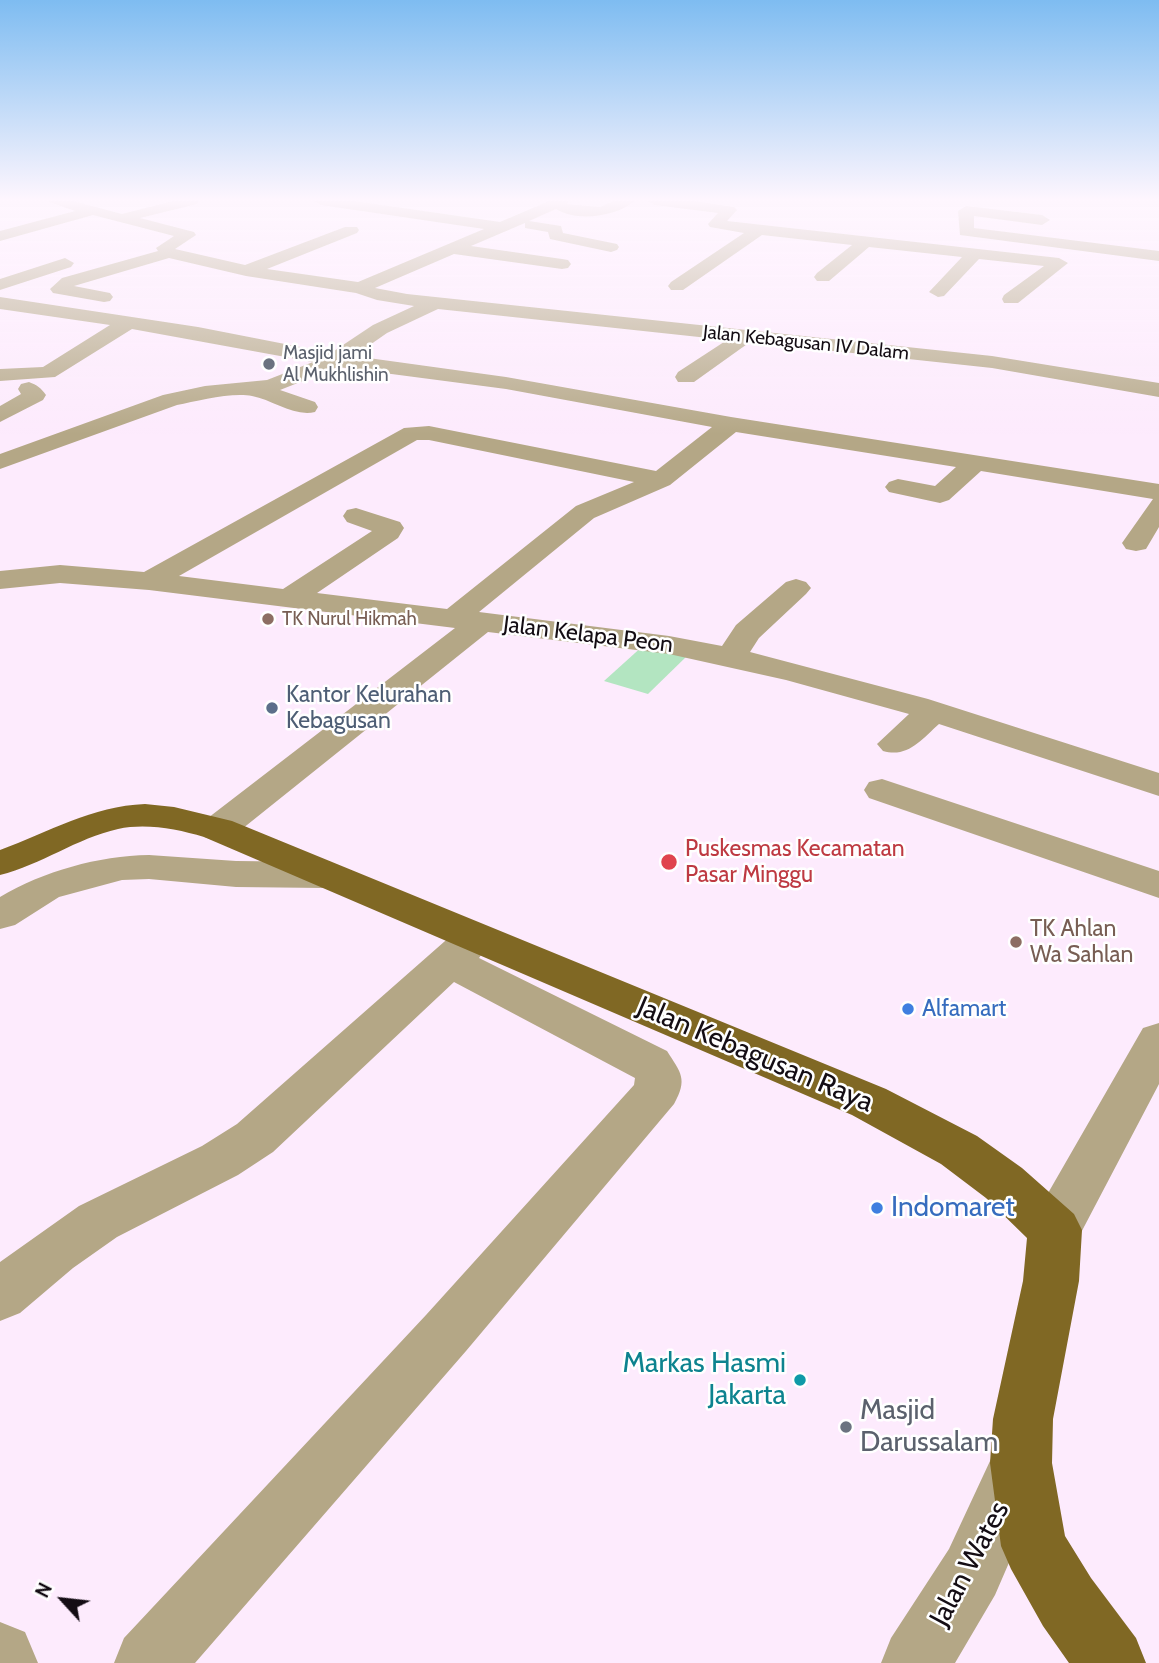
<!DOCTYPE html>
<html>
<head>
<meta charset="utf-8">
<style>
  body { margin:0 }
  #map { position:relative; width:1159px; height:1663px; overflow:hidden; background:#fdebfd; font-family:Cabin,sans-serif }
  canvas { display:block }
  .north { position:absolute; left:28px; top:1565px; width:70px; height:70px; -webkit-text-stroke:5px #fff; paint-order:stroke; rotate:297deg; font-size:19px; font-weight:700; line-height:28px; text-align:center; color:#140d14 }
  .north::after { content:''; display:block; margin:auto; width:24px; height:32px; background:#140d14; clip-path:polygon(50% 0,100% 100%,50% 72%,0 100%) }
</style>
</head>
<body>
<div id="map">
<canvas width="1159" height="1663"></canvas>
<div class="north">N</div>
</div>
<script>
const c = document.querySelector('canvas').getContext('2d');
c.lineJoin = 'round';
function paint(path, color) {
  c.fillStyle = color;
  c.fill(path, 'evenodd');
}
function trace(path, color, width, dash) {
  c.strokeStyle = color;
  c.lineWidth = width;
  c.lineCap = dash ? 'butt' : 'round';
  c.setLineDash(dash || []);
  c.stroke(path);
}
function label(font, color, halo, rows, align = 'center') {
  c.font = font + ' Cabin,sans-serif';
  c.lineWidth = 5;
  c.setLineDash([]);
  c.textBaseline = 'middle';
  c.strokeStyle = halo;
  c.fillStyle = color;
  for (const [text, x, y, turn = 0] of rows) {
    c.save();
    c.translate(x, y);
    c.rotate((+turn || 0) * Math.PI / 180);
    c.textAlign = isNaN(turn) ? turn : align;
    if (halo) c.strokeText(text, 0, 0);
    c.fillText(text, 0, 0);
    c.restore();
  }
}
const green = new Path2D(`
  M645 644 687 656 648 694 604 681Z`);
const minor = new Path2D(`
  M47 201H73L122 214 173 201H199L197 204 140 218 194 232 196 235 175 249 245 265 345 227H357L359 230 357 233 267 269 358 282 484 229 321 205 314 201H354L500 222 549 201H569L567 204 600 207 614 201H634C617 217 576 222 556 209L529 221 561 226 563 233 617 244 619 247 617 250 611 252 550 239 548 232 525 228V223L471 246 562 259 568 260 571 264 568 268 562 269 454 254 375 288 407 294 992 356 1159 383V397L992 368 750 342 694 382H678L675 377 678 372 727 340 438 309 387 333 354 356 506 377 731 417 1159 484V527L1146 549 1136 551 1126 549 1122 543 1153 499 981 471 949 500 940 503 889 492 885 487 889 482 898 479 935 486 956 467 736 432 670 485 594 518 479 612 669 636 722 646 736 625 786 582 796 579 806 582 811 588 806 594 759 638 750 652 928 699 1159 773V796L939 724C921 740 908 758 883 751L877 744 909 714 786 680 669 654 488 632 232 837 218 841 204 837 199 829 204 821 455 628 149 590 60 583 0 589V571L60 565 144 572 404 428 429 426 656 471 712 427 506 389 338 367 280 390 315 402 318 407 315 412C294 417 273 400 252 396 232 392 197 401 177 405L0 469V454L163 395 205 386 267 380 313 362 132 329 55 377 0 381V369L43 367 110 325 0 309V297L198 327 331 353 373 325 414 306 377 300 356 293 246 276 169 258 74 286 110 293 113 297 110 301 104 302 53 293 50 289 62 278 158 251 156 248 174 236 93 215 0 241V231L75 211ZM417 440H429L634 482 576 506 447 609 317 593 398 538 404 528 400 522 356 508 347 510 343 516 347 522 372 531 283 589 179 576Z
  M648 201H694L734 207 737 210 727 221 1059 258 1068 263 1018 303H1004L1002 299 1004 295 1044 266 979 259 944 296 938 297 929 292 962 257 869 247 829 281H817L814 277 817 273 852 245 762 235 683 290H671L668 286 671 282 744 233 710 227 708 224 718 213 655 205Z
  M966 206 1042 215 1050 220 1042 225 974 216V228L1159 251V261L960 235 958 211Z
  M65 258 74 263 71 267 0 290V279Z
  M29 382C37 385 41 388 46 395L43 400 0 422V406L21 394 18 389 21 384Z
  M882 779 1159 871V898L869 798 864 790 869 782Z
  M149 855 236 861 324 862 338 866 344 875 338 884 324 888 236 887 149 879 122 880 59 897 15 925 0 929V897C44 871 98 856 149 855Z
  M468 930 483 934 489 944 479 958 667 1051C681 1073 688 1079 674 1104L466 1351 195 1663H114L124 1638 426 1315 634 1085 635 1078 454 982 273 1152 238 1175 117 1237 73 1268 20 1313 0 1321V1262L79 1206 202 1146 237 1124 453 934Z
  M1159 1023V1084L1074 1246 1055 1252 1036 1246 1028 1230 1036 1214 1143 1028Z
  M1019 1437 1041 1446 1050 1468 995 1595 955 1663H881L891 1638 949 1549 997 1446Z
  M0 1622 25 1632 38 1663H0Z`);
const major = new Path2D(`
  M145 804 174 807 232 821 886 1089 977 1136 1022 1168 1074 1214 1082 1230 1079 1281 1053 1419 1052 1463 1065 1536 1091 1578 1136 1638 1146 1663H1069L1043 1626 1011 1569 1001 1546 990 1463 993 1419 1023 1281 1027 1238 986 1198 941 1164 852 1115 204 837C177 829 146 823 118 829 77 838 41 865 0 875V850C49 832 92 806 145 804Z`);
const markers = [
  [269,364,7,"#6b7280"],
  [268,619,7,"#8d6e63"],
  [272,708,7,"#5c6f8a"],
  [669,862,9,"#e0444e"],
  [1016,942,7,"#8d6e63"],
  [908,1009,7,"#3f7fe0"],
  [877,1208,7,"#3f7fe0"],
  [800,1380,7,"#0f9aa8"],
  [846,1427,7,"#6b7280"]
];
const farStreetnames = [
  ["Jalan Kebagusan IV Dalam",806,343,6]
];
const farWorshipnames = [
  ["Masjid jami",283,353],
  ["Al Mukhlishin",283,375]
];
const farEducationnames = [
  ["TK Nurul Hikmah",282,619]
];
const streetNames = [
  ["Jalan Kelapa Peon",588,635,7]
];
const serviceNames = [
  ["Kantor Kelurahan",286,695],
  ["Kebagusan",286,721]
];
const healthNames = [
  ["Puskesmas Kecamatan",685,849],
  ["Pasar Minggu",685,875]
];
const educationNames = [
  ["TK Ahlan",1030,929],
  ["Wa Sahlan",1030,955]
];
const shopNames = [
  ["Alfamart",922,1009]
];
const nearStreetnames = [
  ["Jalan Kebagusan Raya",755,1055,23],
  ["Jalan Wates",970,1564,-62]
];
const nearShopnames = [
  ["Indomaret",891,1208]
];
const nearCulturenames = [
  ["Markas Hasmi",786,1364],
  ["Jakarta",786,1396]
];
const nearWorshipnames = [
  ["Masjid",860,1411],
  ["Darussalam",860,1443]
];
paint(green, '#b3e5c1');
paint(minor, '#b4a786');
paint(major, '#806824');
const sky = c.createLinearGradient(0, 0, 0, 434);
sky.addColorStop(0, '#7ebcf1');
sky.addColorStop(0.46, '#fef6fe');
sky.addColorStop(1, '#fef6fe00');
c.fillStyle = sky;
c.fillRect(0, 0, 1159, 434);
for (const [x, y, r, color] of markers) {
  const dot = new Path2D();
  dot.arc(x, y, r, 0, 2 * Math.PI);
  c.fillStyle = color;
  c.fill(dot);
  trace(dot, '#fff', 2.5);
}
label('19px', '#140d14', '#fff', farStreetnames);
label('19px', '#5b616d', '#fff', farWorshipnames, 'left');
label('19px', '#785e54', '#fff', farEducationnames, 'left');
label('23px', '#140d14', '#fff', streetNames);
label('23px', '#4e5e75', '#fff', serviceNames, 'left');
label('23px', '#be3a42', '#fff', healthNames, 'left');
label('23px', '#785e54', '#fff', educationNames, 'left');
label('23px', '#366cbe', '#fff', shopNames, 'left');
label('28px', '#140d14', '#fff', nearStreetnames);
label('28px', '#366cbe', '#fff', nearShopnames, 'left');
label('28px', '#0d838f', '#fff', nearCulturenames, 'right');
label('28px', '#5b616d', '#fff', nearWorshipnames, 'left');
</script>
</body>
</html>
